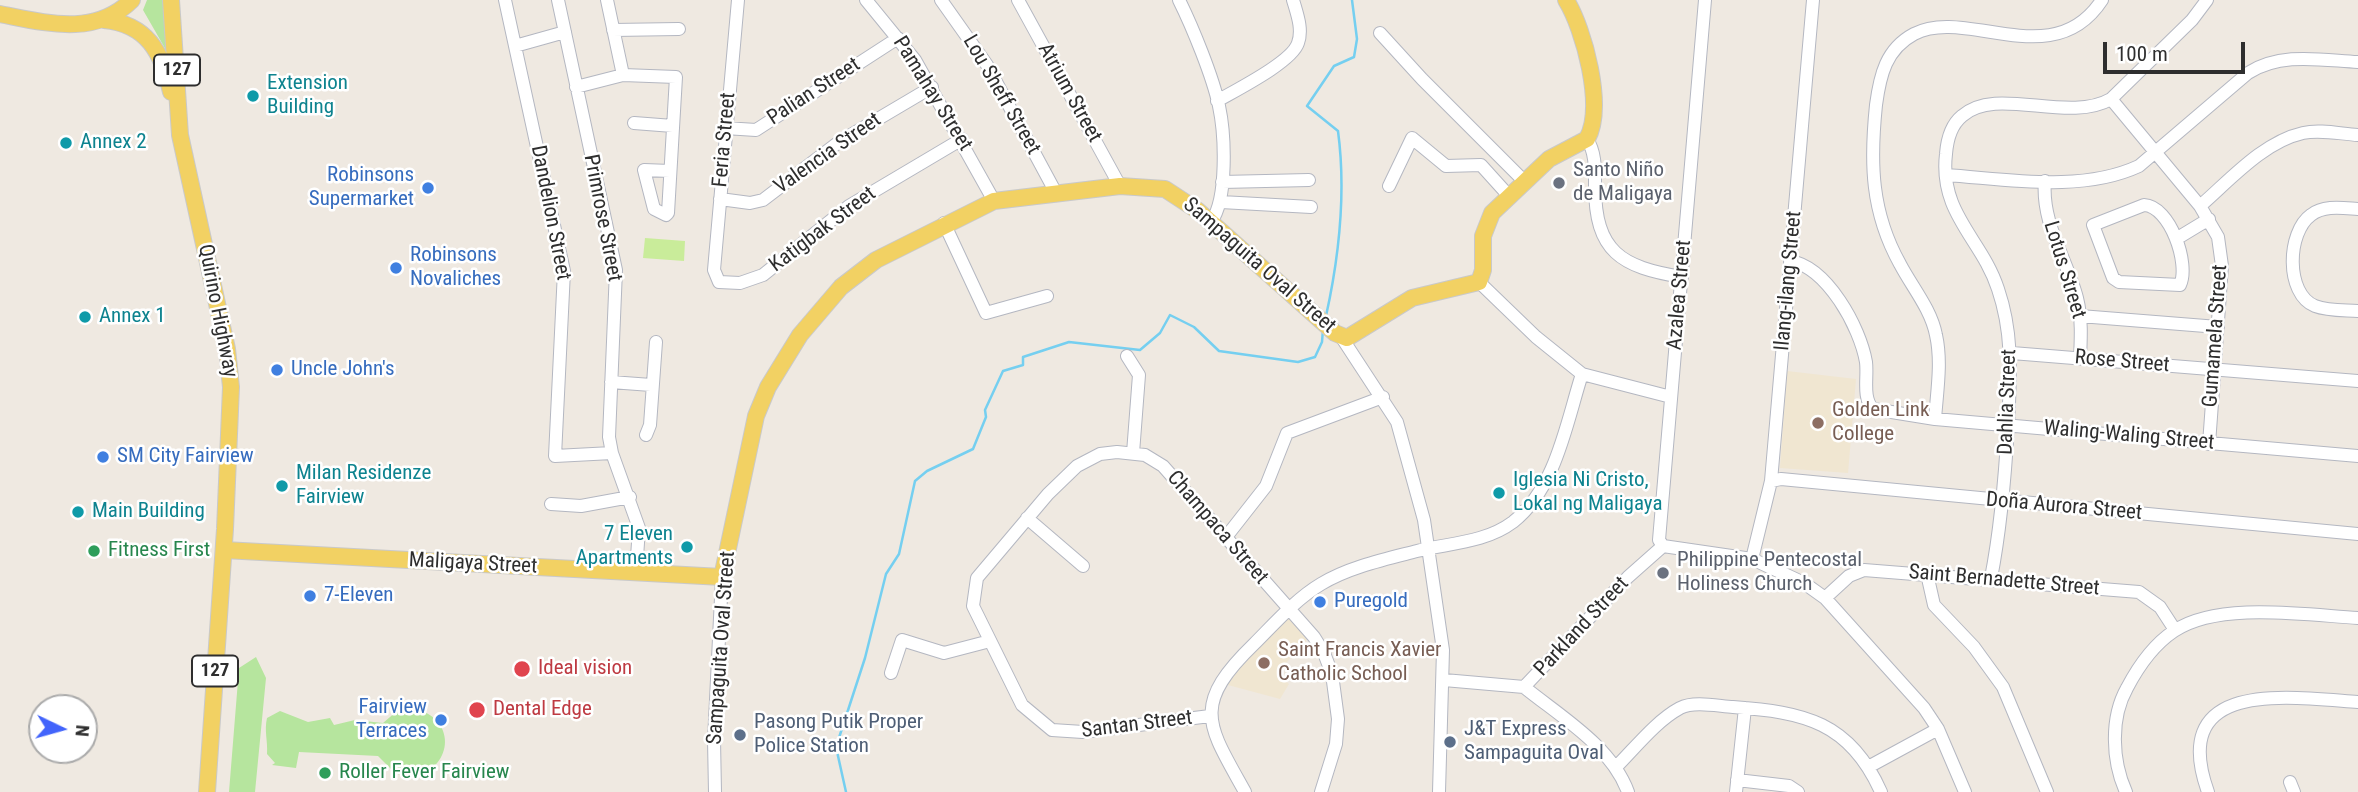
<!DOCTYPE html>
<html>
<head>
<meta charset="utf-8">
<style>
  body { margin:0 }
  #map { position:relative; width:2358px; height:792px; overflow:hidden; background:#efe9e1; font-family:"Roboto Condensed",sans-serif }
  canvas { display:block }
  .north { position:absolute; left:28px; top:694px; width:70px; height:70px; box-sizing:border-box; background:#fff; border:2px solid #ababab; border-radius:50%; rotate:95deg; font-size:19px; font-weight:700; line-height:28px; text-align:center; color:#2e2e2e }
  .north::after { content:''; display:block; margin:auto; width:24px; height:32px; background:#4264fb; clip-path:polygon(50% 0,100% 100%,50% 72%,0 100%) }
  .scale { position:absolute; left:2103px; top:42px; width:142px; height:32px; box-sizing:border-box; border:4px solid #2e2e2e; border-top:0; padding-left:9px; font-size:21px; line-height:24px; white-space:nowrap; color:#2e2e2e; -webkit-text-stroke:5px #fff; paint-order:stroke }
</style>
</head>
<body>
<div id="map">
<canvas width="2358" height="792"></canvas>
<div class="north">N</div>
<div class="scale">100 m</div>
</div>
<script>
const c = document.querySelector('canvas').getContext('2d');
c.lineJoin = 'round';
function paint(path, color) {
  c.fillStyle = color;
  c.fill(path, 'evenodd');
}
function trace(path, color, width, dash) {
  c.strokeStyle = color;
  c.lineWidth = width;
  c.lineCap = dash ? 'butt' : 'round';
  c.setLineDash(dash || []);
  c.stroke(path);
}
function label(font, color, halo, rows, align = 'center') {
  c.font = font + ' "Roboto Condensed",sans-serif';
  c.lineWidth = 5;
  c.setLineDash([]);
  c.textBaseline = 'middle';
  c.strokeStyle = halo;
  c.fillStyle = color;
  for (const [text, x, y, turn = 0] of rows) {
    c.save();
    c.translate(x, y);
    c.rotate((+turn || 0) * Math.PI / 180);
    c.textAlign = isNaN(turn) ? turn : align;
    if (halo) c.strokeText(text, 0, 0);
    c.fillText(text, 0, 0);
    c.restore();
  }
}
const education = new Path2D(`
  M1787 371 1856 379 1848 473 1780 468Z
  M1290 610 1312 634 1277 673 1289 684 1280 699 1228 685 1247 652Z`);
const green = new Path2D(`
  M147 0H168L170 57 143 10Z
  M256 657 266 678 255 792H229L239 668Z
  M407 708C451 711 459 758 420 776L396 774 378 756 299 752 296 768 272 765 275 763 267 754C268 741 264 731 267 718L280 711 308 722 330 718 334 725 355 720 383 723 397 711Z`);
const pitch = new Path2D(`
  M645 238 685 241 684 261 643 258Z`);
const stream = new Path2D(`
  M1326 316C1339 257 1346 191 1338 131L1307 106 1334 66 1354 57 1357 39 1352 0
  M846 792 836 747 865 658 886 574 899 554 915 481 927 471 973 449 986 417 985 410 1003 371 1023 365V357L1069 342 1140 350 1160 333 1170 315 1194 327 1219 351 1298 362 1315 357 1322 342 1323 329`);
const minor = new Path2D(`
  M505 0 564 271 555 456 612 453
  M558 0 616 270 609 437 612 453 639 528 636 572
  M607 0 623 75
  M738 0 714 270 719 282 740 283 763 275 849 206 962 139
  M866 0 915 60 994 201
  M941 0 987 65 1056 193
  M1018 0 1120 186
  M1179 0C1192 26 1213 77 1219 106 1225 134 1228 199 1211 222
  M613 30 679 29
  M1380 33 1422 79 1524 181
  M515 46 565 32
  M576 87 623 75 676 77 668 213 666 215 654 209 644 170 670 171
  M2111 99 2200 206 2218 237 2222 266 2209 444
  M1217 101C1236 90 1292 62 1298 43 1303 29 1297 14 1293 0
  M634 123 673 126
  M725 128 756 130 898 38
  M1587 139C1596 153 1595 170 1595 186 1595 252 1621 267 1682 277
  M1946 175C2007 179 2081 193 2139 166L2248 73C2281 52 2320 60 2358 62
  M2045 181C2041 223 2067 259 2077 298 2082 318 2081 338 2080 358
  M1222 182 1309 180
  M1389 186 1412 138 1446 166 1481 165 1509 196
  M720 199 750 203 763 200 839 142 932 87
  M1221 202 1311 207
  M2144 205C2170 206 2190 264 2180 285L2119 282 2113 278 2093 225Z
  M2200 206C2230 180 2263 142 2303 133 2320 129 2341 134 2358 135
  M2358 209C2342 208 2324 205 2311 215 2287 232 2285 294 2315 306 2328 311 2344 310 2358 311
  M944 223 986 313 1047 296
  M2176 239 2209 219
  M1790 261C1827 267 1860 327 1866 362 1868 377 1862 398 1873 409L1935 419 2358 456
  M1479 282 1536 337 1582 374 1671 397
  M2080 316 2218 327
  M1342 338 1397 422 1424 520 1443 650 1439 792
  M2012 353 2358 381
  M1127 356 1139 375 1133 453
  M611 382 651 385
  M1935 419C1937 391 1942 362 1936 335 1931 309 1912 287 1900 264 1871 212 1870 163 1876 105 1880 75 1886 49 1914 34 1966 6 2053 75 2102 0
  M646 435 650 425 656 342
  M1771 481 1781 479 2358 534
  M551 504 581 506 630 497
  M1027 518 1083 566
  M1226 537 1266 486 1287 433 1383 397
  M1663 546 1659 540 1705 0
  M1663 546 1752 559 1804 583 1825 598 1924 708 1938 729 1965 792
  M1752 559 1771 481 1813 0
  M1927 574 1934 605 1974 647 2003 687 2047 792
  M1991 578C2001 527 2005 478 2008 426 2010 378 2014 336 1998 289 1982 239 1939 214 1946 154 1947 141 1951 125 1962 116 1996 85 2067 124 2111 99L2192 20 2207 0
  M1825 598 1849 576 1864 570 2139 592 2160 607 2175 630
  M891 673 902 640 944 653 990 641
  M1444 680 1524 687
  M1524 687 1628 577 1663 546
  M1524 687C1561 717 1611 746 1628 792
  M1210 716 1083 732 1052 730 1022 705 973 606 977 578 1048 494 1077 466 1100 454 1117 452 1145 455 1163 466 1314 637 1324 653 1332 674 1338 719 1336 744 1321 792
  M1870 766 1938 729
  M1616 767C1635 748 1656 721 1680 708 1694 701 1717 706 1733 707 1804 712 1850 722 1881 792
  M1737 780 1789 786 1798 792
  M2290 782 2294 792
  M715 792 714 740 722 577
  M1245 792C1208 725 1190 706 1254 644 1275 623 1296 599 1321 584 1349 567 1386 559 1417 551 1449 543 1485 543 1513 522 1556 488 1566 424 1582 374
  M1736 792 1745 708
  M2126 792C2112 761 2110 718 2127 688 2138 667 2153 645 2174 631 2218 601 2307 615 2358 618
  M2208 792C2167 678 2289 697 2358 702`);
const major = new Path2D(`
  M171 0 180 135 227 349 231 387 225 529 207 792
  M0 14C46 23 95 37 132 0
  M104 20C147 24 162 52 171 92
  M224 550 722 577 756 416 768 387 800 335 841 287 876 260 994 201 1120 186 1165 189 1197 210 1335 333 1347 338 1412 298 1479 282 1483 270V236L1492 213 1549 159 1587 139C1605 107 1584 29 1566 0`);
const markers = [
  [253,96,7,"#0f9aa8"],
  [66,143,7,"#0f9aa8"],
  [1559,183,7,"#6b7280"],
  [428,188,7,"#3f7fe0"],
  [396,268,7,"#3f7fe0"],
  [85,317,7,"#0f9aa8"],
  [277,370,7,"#3f7fe0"],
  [1818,423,7,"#8d6e63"],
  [103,457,7,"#3f7fe0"],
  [282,486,7,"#0f9aa8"],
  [1499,493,7,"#0f9aa8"],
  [78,512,7,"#0f9aa8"],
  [687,547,7,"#0f9aa8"],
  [94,551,7,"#2e9e5b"],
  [1663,573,7,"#6b7280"],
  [310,596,7,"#3f7fe0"],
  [1320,602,7,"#3f7fe0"],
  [1264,663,7,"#8d6e63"],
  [522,669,9,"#e0444e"],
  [477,710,9,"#e0444e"],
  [441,720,7,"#3f7fe0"],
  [740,735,7,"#5c6f8a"],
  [1450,742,7,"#5c6f8a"],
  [325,773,7,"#2e9e5b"]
];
const shields = [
  [177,70,46],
  [215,671,46]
];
const shieldNames = [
  ["127",177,70],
  ["127",215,671]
];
const cultureNames = [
  ["Extension",267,84],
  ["Building",267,108],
  ["Annex 2",80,143],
  ["Annex 1",99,317],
  ["Milan Residenze",296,474],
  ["Fairview",296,498],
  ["Iglesia Ni Cristo,",1513,481],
  ["Lokal ng Maligaya",1513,505],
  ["Main Building",92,512],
  ["7 Eleven",673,535,"right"],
  ["Apartments",673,559,"right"]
];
const streetNames = [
  ["Palian Street",814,92,-33],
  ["Atrium Street",1069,93,61],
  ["Pamahay Street",932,94,58],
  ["Lou Sheff Street",1001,95,60],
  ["Feria Street",725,140,-85],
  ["Valencia Street",828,154,-35],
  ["Dandelion Street",550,213,79],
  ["Primrose Street",602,218,79],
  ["Katigbak Street",823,230,-37],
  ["Sampaguita Oval Street",1259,266,41],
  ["Lotus Street",2064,270,73],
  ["Ilang-ilang Street",1789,281,-85],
  ["Azalea Street",1680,295,-85],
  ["Quirino Highway",217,311,79],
  ["Gumamela Street",2216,336,-86],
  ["Rose Street",2122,362,5],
  ["Dahlia Street",2008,402,-88],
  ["Waling-Waling Street",2129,436,5],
  ["Doña Aurora Street",2064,507,5],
  ["Champaca Street",1217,528,49],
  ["Maligaya Street",473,564,3],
  ["Saint Bernadette Street",2004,581,5],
  ["Parkland Street",1582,627,-47],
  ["Sampaguita Oval Street",722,648,-86],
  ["Santan Street",1137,725,-7]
];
const worshipNames = [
  ["Santo Niño",1573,171],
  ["de Maligaya",1573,195],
  ["Philippine Pentecostal",1677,561],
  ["Holiness Church",1677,585]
];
const shopNames = [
  ["Robinsons",414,176,"right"],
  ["Supermarket",414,200,"right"],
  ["Robinsons",410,256],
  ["Novaliches",410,280],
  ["Uncle John's",291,370],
  ["SM City Fairview",117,457],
  ["7-Eleven",324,596],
  ["Puregold",1334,602],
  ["Fairview",427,708,"right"],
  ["Terraces",427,732,"right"]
];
const educationNames = [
  ["Golden Link",1832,411],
  ["College",1832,435],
  ["Saint Francis Xavier",1278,651],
  ["Catholic School",1278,675]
];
const leisureNames = [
  ["Fitness First",108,551],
  ["Roller Fever Fairview",339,773]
];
const healthNames = [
  ["Ideal vision",538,669],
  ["Dental Edge",493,710]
];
const serviceNames = [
  ["Pasong Putik Proper",754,723],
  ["Police Station",754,747],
  ["J&T Express",1464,730],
  ["Sampaguita Oval",1464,754]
];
paint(education, '#f0e6d1');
paint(green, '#b6e59e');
paint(pitch, '#c9ec9a');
trace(stream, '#75cff0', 2.5);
trace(minor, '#b4b7c1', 14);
trace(major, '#c9c9c9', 18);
trace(minor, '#fff', 12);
trace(major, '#f2d163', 16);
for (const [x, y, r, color] of markers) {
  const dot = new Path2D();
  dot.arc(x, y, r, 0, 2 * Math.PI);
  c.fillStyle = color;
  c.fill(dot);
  trace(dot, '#fff', 2.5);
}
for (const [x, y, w] of shields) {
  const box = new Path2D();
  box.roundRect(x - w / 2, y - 15.5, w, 31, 5);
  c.fillStyle = '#fff';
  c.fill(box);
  trace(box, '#2e2e2e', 2);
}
label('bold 19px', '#2e2e2e', null, shieldNames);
label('21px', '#0d838f', '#fff', cultureNames, 'left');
label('21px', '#2e2e2e', '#fff', streetNames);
label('21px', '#5b616d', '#fff', worshipNames, 'left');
label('21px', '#366cbe', '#fff', shopNames, 'left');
label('21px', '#785e54', '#fff', educationNames, 'left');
label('21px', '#27864d', '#fff', leisureNames, 'left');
label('21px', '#be3a42', '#fff', healthNames, 'left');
label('21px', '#4e5e75', '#fff', serviceNames, 'left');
</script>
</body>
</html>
